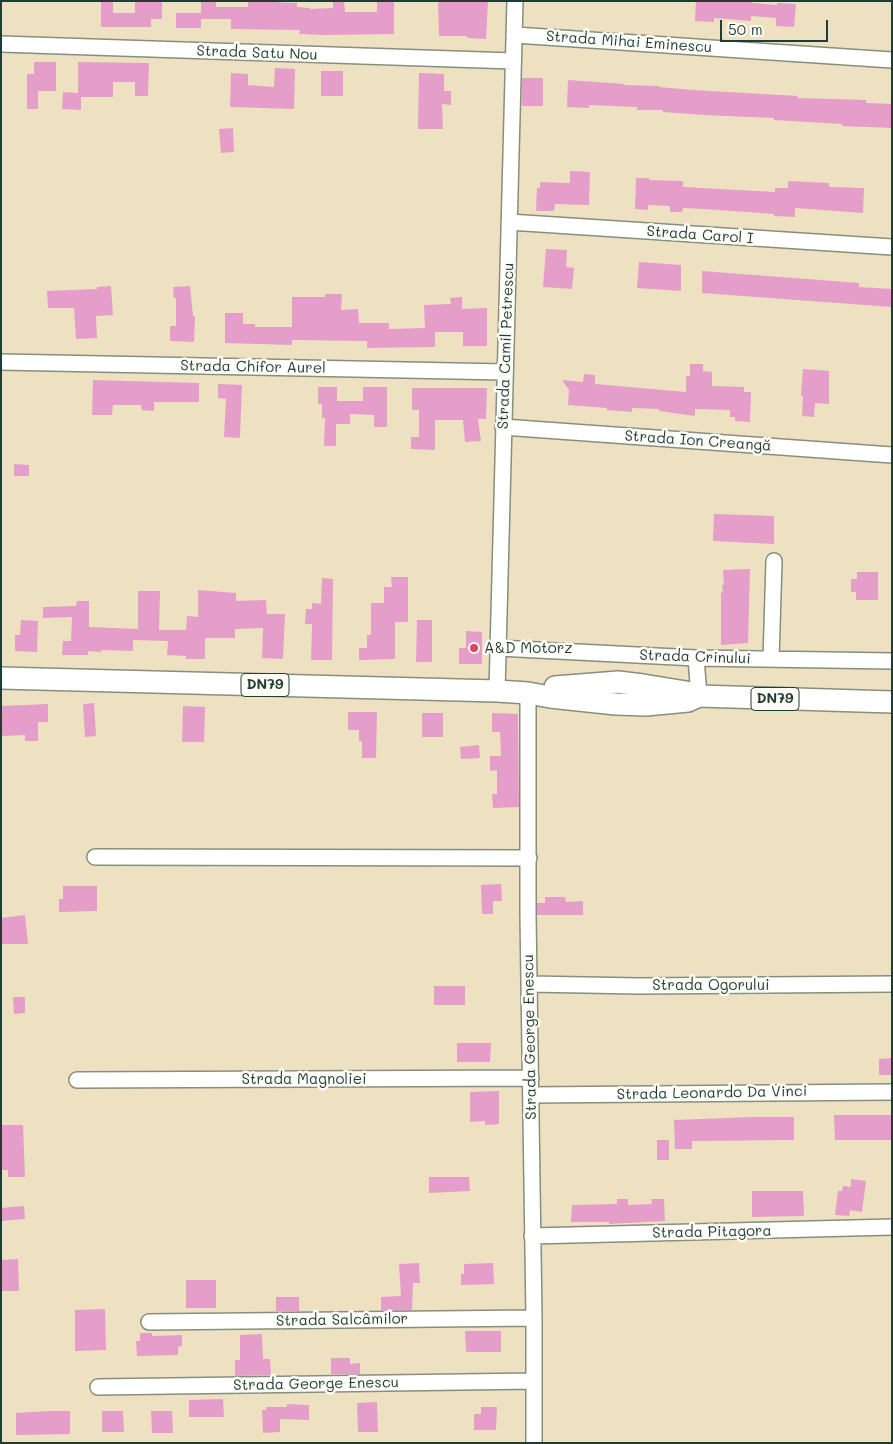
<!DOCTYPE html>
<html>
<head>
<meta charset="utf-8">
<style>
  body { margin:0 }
  #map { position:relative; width:893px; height:1444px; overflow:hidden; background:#eee1c2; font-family:Mali,sans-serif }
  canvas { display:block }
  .frame { position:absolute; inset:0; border:2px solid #1f3d34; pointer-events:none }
  .scale { position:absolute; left:720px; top:20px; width:108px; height:22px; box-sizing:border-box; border:2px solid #1f3d34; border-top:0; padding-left:6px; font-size:15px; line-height:18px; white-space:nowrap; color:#1f3d34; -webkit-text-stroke:4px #fdfcf7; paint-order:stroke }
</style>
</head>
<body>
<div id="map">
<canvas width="893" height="1444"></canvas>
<div class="frame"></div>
<div class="scale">50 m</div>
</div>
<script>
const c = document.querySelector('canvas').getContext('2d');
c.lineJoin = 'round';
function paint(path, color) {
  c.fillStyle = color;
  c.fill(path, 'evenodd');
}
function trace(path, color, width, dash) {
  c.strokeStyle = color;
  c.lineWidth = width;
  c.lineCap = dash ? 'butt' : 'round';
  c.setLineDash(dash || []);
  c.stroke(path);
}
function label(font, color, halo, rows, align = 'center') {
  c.font = font + ' Mali,sans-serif';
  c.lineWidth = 5;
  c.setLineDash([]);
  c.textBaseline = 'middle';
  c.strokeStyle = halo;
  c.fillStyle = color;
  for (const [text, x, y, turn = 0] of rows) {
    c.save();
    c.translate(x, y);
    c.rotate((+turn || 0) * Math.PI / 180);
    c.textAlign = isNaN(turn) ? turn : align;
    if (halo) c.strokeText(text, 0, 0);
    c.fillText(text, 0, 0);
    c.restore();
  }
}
const building = new Path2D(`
  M101 1H113V13H135V1L162 2V19H151V27H101Z
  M201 1H216V7H248V1L297 3V7L310 8V9L333 8V1H344L345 12H377V2L394 1V34L323 35 299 34 300 30 231 29V19H201V28H176V13H201Z
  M438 1H488L486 39 467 38V36H439Z
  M696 1H752V3L777 5V3L796 4 794 27 776 26V18L751 16V21L714 18V22L695 21Z
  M34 62H56V91H38V109H27V74H34Z
  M78 62 149 63 148 96H135V82H113V97H81V110L62 109 63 92 78 93Z
  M275 68 295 69 294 109 230 107 231 73 248 74V85L274 87Z
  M321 71H343V96H321Z
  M419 73 444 74V91H451V105L442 104 443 129H418Z
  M522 78H543V106H522Z
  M568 80 624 84V85L659 86V87L693 90 798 96 797 98 866 100V103L892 104V128L842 126V124L774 120V118L704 115 663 112V110H637V107L589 105V108L567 107Z
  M233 128 234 152 221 153 219 129Z
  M570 171 590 172 589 205 555 204 554 211H536L537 188H540V182L570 183Z
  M636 178H649V180L683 181V187L775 192V188H788V181L829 183V187L864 188 863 213 795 208V217L774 216V214L704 209 683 208 682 212H670V206L648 205V210L635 209Z
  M546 249 567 250 566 267 574 268 572 289 543 287Z
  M639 262 681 265V291L637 288Z
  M702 271 859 283V287L892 289V307L702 293Z
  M111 286 113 315 96 316 97 338 76 339 74 308H48L47 291 97 289V287Z
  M190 286 193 316H195L194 342 170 341V326H176V298H174L173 287Z
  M325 294H342L341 310 358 309 359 323H389V329L425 328 424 305 451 304 450 298 462 297V309L487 308V346H463V332H435V347L367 348V341L292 340V345L225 343V313H243V324H255V327H292V297H325Z
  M690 364H703V371L712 372V386L744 387V392H751L750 422 735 421V417H730V410L695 409V416L659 411V409L632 408V412L607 410V408L568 405 569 390 562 380 583 382 584 374 595 375V384L686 392V376H690Z
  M803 369 829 371V404L815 403 814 417 802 416 803 396H801Z
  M93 380 199 383V402H154V411L142 410 141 405H113L112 415H92Z
  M218 384 242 385 240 438 224 437 226 399 218 398Z
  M318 387H337V401H363V387H387V427H374V415L350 414V424H336V446H324L325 418H322V404H318Z
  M412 388H487L486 419H478L481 441 465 442 463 420H435V450L411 449V437H419V410H412Z
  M14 464 29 465V476H14Z
  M714 514 774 516V544L713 541Z
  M750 569 748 643 721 645V592L723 593 722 585H724L723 570Z
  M857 572H878V600H856V592H851V579H857Z
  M391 577H408V622H395V659L359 660V648H367V635H371V603H384V587H392Z
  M322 578 333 579 332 660H311L312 624H305L306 609H312V603L321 604Z
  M198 590 236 593V601L266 600 267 614H285L283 659 262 658 263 628 235 629V638H205V659H186V656L167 655 168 641 133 640V651L101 650V652L88 651V655H62L63 641H71L72 617 43 618V607L76 606 77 601H89V627L138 629V591H160L159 630H186L187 616 198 617Z
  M21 620 38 621 37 652 15 651V635H20Z
  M417 620H432V662H416Z
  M466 631 482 632V664H459V648H466Z
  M94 703 96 736 85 737 83 704Z
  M48 704V722H38V741H25V735L2 736 1 706Z
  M183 706 205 707 204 742H182Z
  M348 712H377L376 758H362V741H359V730H348Z
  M422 713H443V737H422Z
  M492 713 518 714 519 807 493 808 492 794H497V770L490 771V756H501L500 732H492Z
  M479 745 480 758 461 759 460 747Z
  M501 884 502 901H493V914H482L481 885Z
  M63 886H97V911L59 912V899H63Z
  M545 897H565L566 902 583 901V915H537V903H545Z
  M25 915 28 944H1V918Z
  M434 986H465V1005H434Z
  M13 997H25V1013L14 1014Z
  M457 1043H491L490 1062H457Z
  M892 1058V1075H879V1059Z
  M499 1091V1124L485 1125V1121L470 1122V1092Z
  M834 1115H892V1140H835Z
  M753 1117H794V1140L692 1141V1149H675L674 1120Z
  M1 1125H23L25 1177H8V1170H1Z
  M657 1140H669V1160H657Z
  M429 1177H469L470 1191 429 1193Z
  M851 1179 866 1181 862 1212 850 1210 849 1216 835 1215 838 1191H842L843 1186 851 1187Z
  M752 1191H803L804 1216 752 1217Z
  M617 1199H628V1205L652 1204 651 1199H664L665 1221 609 1224V1222H571L572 1205 617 1204Z
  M24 1206 25 1219 1 1221V1208Z
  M18 1259 19 1291H1V1260Z
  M419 1263 420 1283H413L412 1310H381V1297L401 1296 399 1264Z
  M493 1263 494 1284 461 1285V1274H464V1264Z
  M186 1280H216V1308H186Z
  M276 1297H299V1311H276Z
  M105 1309 106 1350 75 1351V1310Z
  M465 1331H501V1352H466Z
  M140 1333H152V1336L182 1335V1346L178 1347V1355L137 1356 136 1341H140Z
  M262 1334 263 1359H270L271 1375 235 1376V1360H240V1335Z
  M331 1358H350V1364L360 1363V1374H331Z
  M223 1399 224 1417H189V1400Z
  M377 1402 378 1432H358L357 1403Z
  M287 1404 309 1405V1420L280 1419V1432L263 1433 262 1410H266V1407H287Z
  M481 1407H497L496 1430H474V1414H481Z
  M49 1411H70V1434L16 1435V1413Z
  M102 1411H123L124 1432H102Z
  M151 1411H172L173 1433H152Z`);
const minor = new Path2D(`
  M515 35 892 60
  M1 44 513 61
  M509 222 892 247
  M1 362 505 372
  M503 427 892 455
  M498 648 696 658 892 661
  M696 658 699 696
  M771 659 774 561
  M497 691 515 1
  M528 693V915L534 1318V1443
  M95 857 529 858
  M530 984 639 986 892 984
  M77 1080 531 1078
  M531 1095 892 1092
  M532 1236 892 1227
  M149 1322 534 1318
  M98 1387 534 1381`);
const highway = new Path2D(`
  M1 678 497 691 528 693 550 697 616 704 646 705 688 701 699 696
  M555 687 618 682 643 685 686 692 699 696 892 702`);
const markers = [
  [474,648,5,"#d1495b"]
];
const shields = [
  [265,685,48],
  [775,699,48]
];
const shieldNames = [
  ["DN79",265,685],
  ["DN79",775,699]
];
const streetNames = [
  ["Strada Mihai Eminescu",629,42,4],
  ["Strada Satu Nou",257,53,2],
  ["Strada Carol I",700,235,4],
  ["Strada Camil Petrescu",506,346,-88],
  ["Strada Chifor Aurel",253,367,1],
  ["Strada Ion Creangă",698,441,4],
  ["Strada Crinului",695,657,2],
  ["Strada Ogorului",711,985],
  ["Strada George Enescu",530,1037,-91],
  ["Strada Magnoliei",304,1079],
  ["Strada Leonardo Da Vinci",712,1093,-1],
  ["Strada Pitagora",712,1232,-1],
  ["Strada Salcâmilor",342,1320,-1],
  ["Strada George Enescu",316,1384,-1]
];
const poiNames = [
  ["A&D Motorz",484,648]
];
paint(building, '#e59dca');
trace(minor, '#868f7b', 18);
trace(highway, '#868f7b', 24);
trace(minor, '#fff', 15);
trace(highway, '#fff', 21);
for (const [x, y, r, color] of markers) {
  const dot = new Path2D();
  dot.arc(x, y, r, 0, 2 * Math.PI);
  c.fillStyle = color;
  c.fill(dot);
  trace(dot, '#fdfcf7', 2);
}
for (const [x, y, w] of shields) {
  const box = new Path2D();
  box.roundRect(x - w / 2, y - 11.5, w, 23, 4);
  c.fillStyle = '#fdfcf7';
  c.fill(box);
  trace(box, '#1f3d34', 1);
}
label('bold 14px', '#1f3d34', null, shieldNames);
label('15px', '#1f3d34', '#fdfcf7', streetNames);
label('15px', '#1f3d34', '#fdfcf7', poiNames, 'left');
</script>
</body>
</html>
